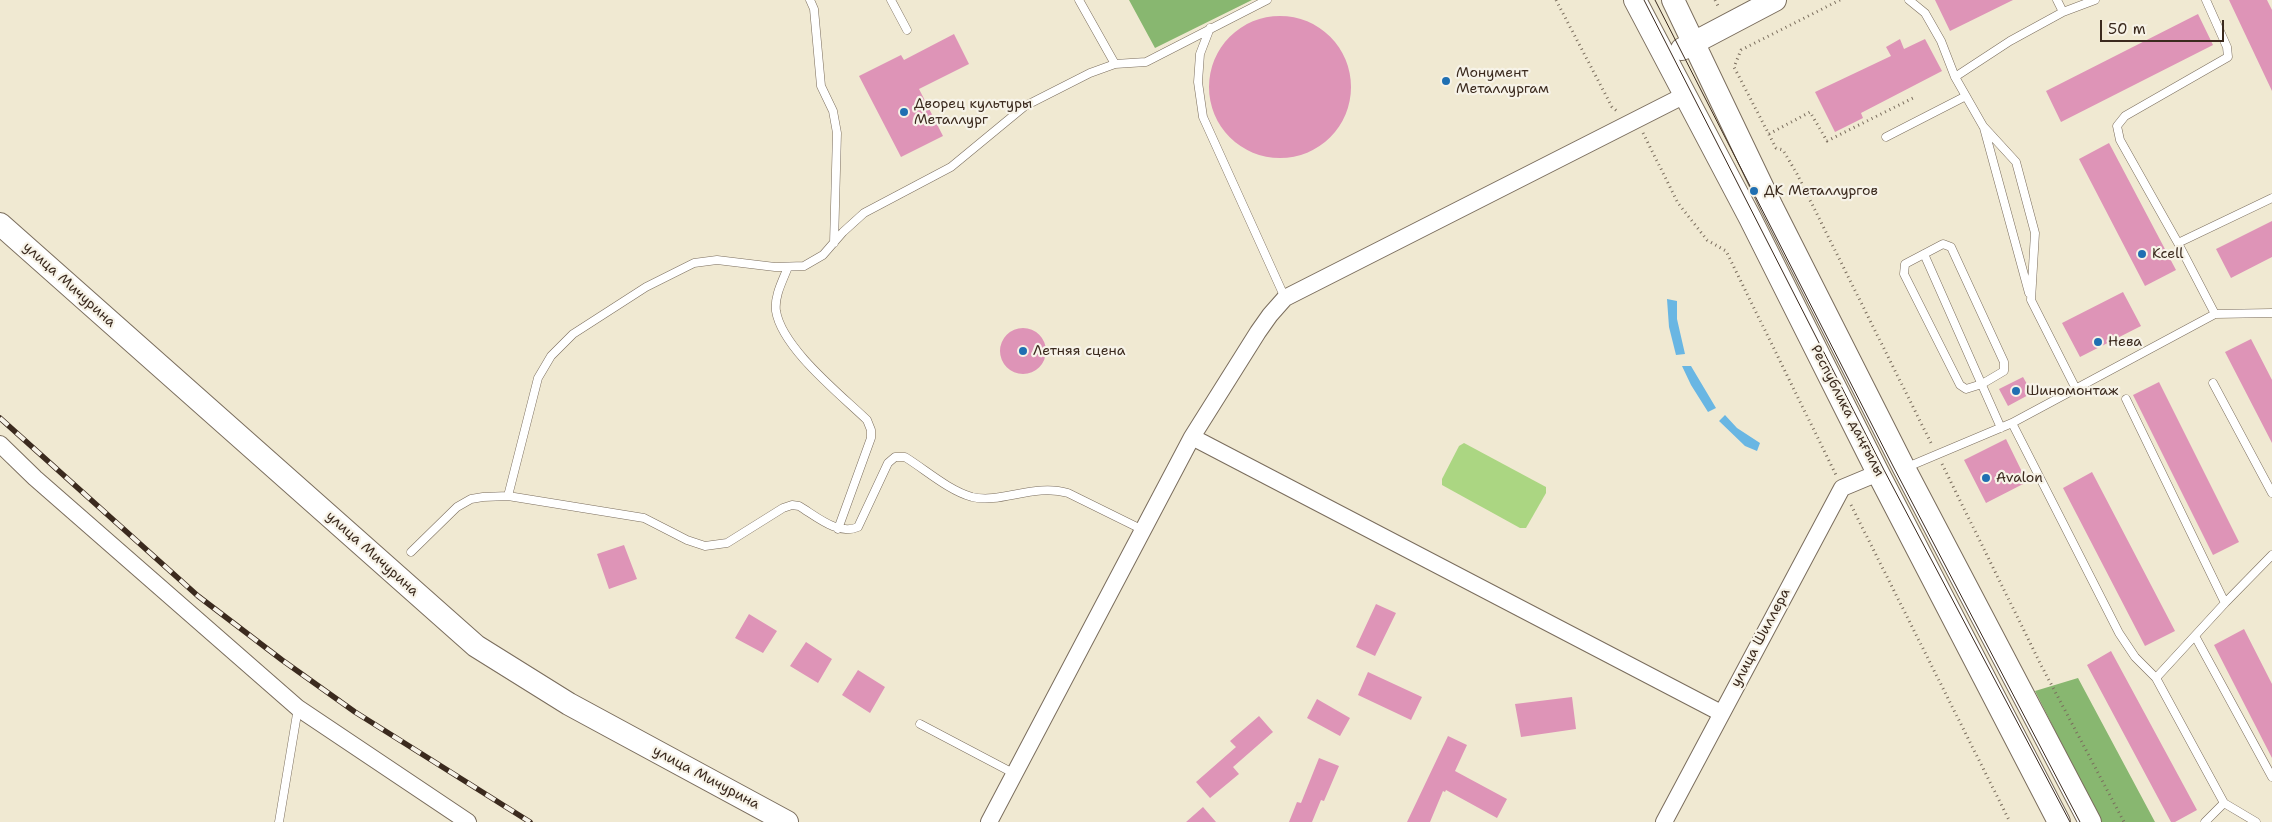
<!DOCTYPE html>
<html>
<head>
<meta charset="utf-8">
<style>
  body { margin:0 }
  #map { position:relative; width:2272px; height:822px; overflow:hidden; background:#f0e9d2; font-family:"Shantell Sans",sans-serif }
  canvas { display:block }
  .scale { position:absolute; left:2100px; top:20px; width:124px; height:22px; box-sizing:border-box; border:2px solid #3b2a1e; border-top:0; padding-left:6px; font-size:15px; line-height:18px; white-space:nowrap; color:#3b2a1e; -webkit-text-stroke:4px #f7f3e8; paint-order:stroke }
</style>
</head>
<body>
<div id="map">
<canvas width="2272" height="822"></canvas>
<div class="scale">50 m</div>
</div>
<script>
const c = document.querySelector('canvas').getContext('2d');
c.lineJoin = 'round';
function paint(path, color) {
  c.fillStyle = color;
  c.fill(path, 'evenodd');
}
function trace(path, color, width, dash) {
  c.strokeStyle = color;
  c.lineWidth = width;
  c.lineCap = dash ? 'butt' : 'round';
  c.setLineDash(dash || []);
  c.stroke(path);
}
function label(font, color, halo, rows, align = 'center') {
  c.font = font + ' "Shantell Sans",sans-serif';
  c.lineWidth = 4.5;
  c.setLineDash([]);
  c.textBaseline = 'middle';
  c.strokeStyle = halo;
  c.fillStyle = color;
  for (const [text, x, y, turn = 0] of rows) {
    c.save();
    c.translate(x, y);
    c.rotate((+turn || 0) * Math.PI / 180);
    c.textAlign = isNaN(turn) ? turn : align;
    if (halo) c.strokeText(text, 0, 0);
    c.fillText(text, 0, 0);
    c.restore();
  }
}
const green = new Path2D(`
  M1464 443 1546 487V493L1526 528H1520L1442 485V479L1459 446Z`);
const forest = new Path2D(`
  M1129 0H1252L1155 48Z
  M2078 678 2155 822H2101L2035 691Z`);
const water = new Path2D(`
  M1667 299 1677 301V319L1685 354 1676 355 1669 327Z
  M1682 366H1691L1716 408 1708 412 1691 385Z
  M1725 415 1737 428 1760 443 1757 451 1745 446 1719 421Z`);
const building = new Path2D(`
  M1935 0H2013L1950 31Z
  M2229 0H2267L2272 10V91Z
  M2198 14 2213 45 2061 122 2046 91Z
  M1209 87a71 71 0 1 1 142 0a71 71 0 1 1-142 0Z
  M954 34 969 64 919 89 943 136 901 157 859 76 901 55 904 60Z
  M1900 39 1904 49 1925 39 1942 71 1861 113 1863 118 1835 132 1815 92 1891 56 1886 47Z
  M2109 143 2176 270 2145 286 2079 159Z
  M2272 221V257L2231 278 2216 249Z
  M2123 292 2141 326 2080 357 2062 323Z
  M1000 351a23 23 0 1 1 46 0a23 23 0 1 1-46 0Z
  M2251 339 2272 380V443L2225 352Z
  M2023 377 2032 393 2008 406 1999 389Z
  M2159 382 2239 542 2213 555 2133 395Z
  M2006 439 2027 482 1986 503 1964 460Z
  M2092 472 2175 631 2145 646 2063 488Z
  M624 545 637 579 609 589 597 554Z
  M1376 604 1396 613 1375 656 1356 647Z
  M749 614 777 631 763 653 735 638Z
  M2244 629 2272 684V758L2214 645Z
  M806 642 832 659 818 683 790 666Z
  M2111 651 2197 810 2175 822H2171L2087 665Z
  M858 670 885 687 870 713 842 695Z
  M1368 672 1422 697 1411 720 1358 695Z
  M1572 697 1576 729 1521 737 1515 704Z
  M1317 699 1350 718 1340 736 1307 718Z
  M1259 716 1273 732 1233 767 1239 774 1210 798 1196 782 1236 747 1230 741Z
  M1448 736 1467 745 1455 771 1507 799 1497 818 1446 790 1445 792 1443 791 1430 822H1407Z
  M1319 758 1339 766 1324 801 1321 800 1312 822H1289L1297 802 1301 803Z
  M1203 807 1216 822H1186Z`);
const path = new Path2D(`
  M1556 0 1612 107 1618 112
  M1715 0 1719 8
  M1840 0 1741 50 1734 67 1776 148 1783 150 1797 174 1932 445
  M1643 133 1678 203 1707 240 1726 251 1836 475
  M1769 134 1810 112 1827 141 1913 98
  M1942 464 2041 665 2124 822
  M1851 505 2010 822`);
const lane = new Path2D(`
  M810 0 814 9 821 86 833 111 837 133 834 243
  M891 0 907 30
  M1079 0 1115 64
  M1909 0 1925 13 1941 41 1955 77 1983 126 2016 162 2035 233 2031 300 2076 389
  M2057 0 2063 12
  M2206 0 2227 47 2228 57 2125 116 2117 126 2120 140 2178 243 2272 198
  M1210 28 1200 54 1198 82 1203 117 1285 298
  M1955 77 2010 41 2063 12 2095 0
  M1984 128 2029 293
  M1886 137 1966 96
  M2178 243 2215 314
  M1943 244 1951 247 2004 362V371L1982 384 1966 389 1960 385 1904 274 1905 264Z
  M1924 254 2001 428
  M788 267C783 280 774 296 776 311 782 348 840 394 867 420L871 430V438L838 529
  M2213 383 2272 493
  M2126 399 2225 603
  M2012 423 2119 633 2135 657 2156 678 2224 803
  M1905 468 2012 423 2215 314 2272 313
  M508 496 538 378 551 356 573 334 646 287 694 263 717 260 775 267 804 266 823 255 843 232 864 213 951 167 1025 106 1090 73 1115 64 1146 62 1267 0
  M411 552 457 507 471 499 483 497 508 496 644 518 687 540 705 546 727 543 783 508 792 505 799 506C816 516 838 536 858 527L888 463 895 457H905C926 470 948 490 972 497 1001 504 1034 483 1068 493L1143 530
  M2195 636 2272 777
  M2156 678 2225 603 2272 555
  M920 724 1015 774
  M279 822 298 708
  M2205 822 2224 803 2256 822`);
const street = new Path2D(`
  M1192 437 1721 713
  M0 444 35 478 298 708 468 822
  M989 822 1192 437 1258 332 1270 315 1285 298 1685 95
  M1664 822 1842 488 1878 473`);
const secondary = new Path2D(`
  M1635 0 1750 218 1878 473 2059 822
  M1673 0 1772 207 1904 468 2090 822
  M1682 49 1775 0
  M0 224 476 646 569 704 787 822`);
const tram = new Path2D(`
  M1644 0 1884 470 2070 822
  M1655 0 1893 466 2080 822`);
const rail = new Path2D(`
  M0 418 198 596 282 660 355 712 530 822`);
const markers = [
  [1446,81,5,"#1f6fb2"],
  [904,112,5,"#1f6fb2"],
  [1754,191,5,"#1f6fb2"],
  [2142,254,5,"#1f6fb2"],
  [2098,342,5,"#1f6fb2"],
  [1023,351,5,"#1f6fb2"],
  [2016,391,5,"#1f6fb2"],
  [1986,478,5,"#1f6fb2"]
];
const poiNames = [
  ["Монумент",1456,73],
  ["Металлургам",1456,89],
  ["Дворец культуры",914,104],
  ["Металлург",914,120],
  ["ДК Металлургов",1764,191],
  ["Kcell",2152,254],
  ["Нева",2108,342],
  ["Летняя сцена",1033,351],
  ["Шиномонтаж",2026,391],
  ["Avalon",1996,478]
];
const streetNames = [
  ["улица Мичурина",69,285,42],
  ["Республика даңғылы",1847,411,63],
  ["улица Мичурина",372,554,42],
  ["улица Шиллера",1761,638,-62],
  ["улица Мичурина",706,778,28]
];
paint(green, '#abd682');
paint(forest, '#88b770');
paint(water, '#69b6e3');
paint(building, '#de94b7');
trace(lane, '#7a6d5d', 9);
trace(street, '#7a6d5d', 18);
trace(secondary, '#7a6d5d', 24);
trace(path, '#7a6d5d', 3, [1, 4]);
trace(lane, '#fff', 8);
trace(street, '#fff', 16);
trace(secondary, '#fff', 22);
trace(tram, '#3b2a1e', 1);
trace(rail, '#3b2a1e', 5.5);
trace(rail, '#f7f3e8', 4, [11]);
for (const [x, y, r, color] of markers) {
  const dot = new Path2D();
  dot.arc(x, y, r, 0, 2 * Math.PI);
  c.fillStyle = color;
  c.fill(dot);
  trace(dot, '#f7f3e8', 2);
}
label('14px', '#3b2a1e', '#f7f3e8', poiNames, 'left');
label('14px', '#3b2a1e', '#f7f3e8', streetNames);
</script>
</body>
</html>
